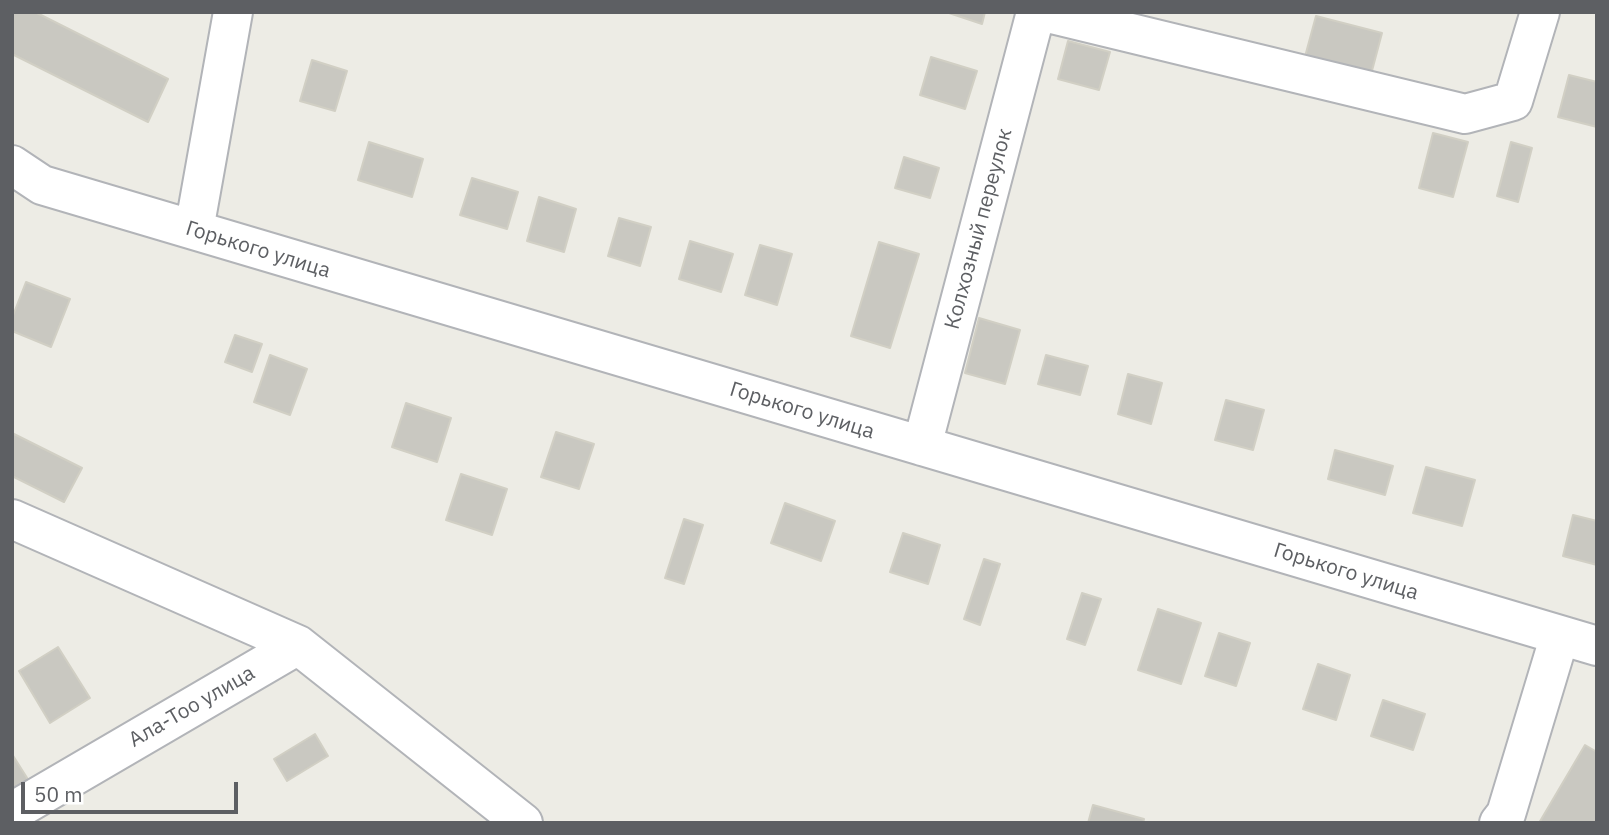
<!DOCTYPE html>
<html>
<head>
<meta charset="utf-8">
<style>
  body { margin:0 }
  #map { position:relative; width:1609px; height:835px; overflow:hidden; background:#edece5; font-family:"IBM Plex Sans",sans-serif }
  canvas { display:block }
  .frame { position:absolute; inset:0; border:14px solid #5d5f63; pointer-events:none }
  .scale { position:absolute; left:21px; top:782px; width:217px; height:32px; box-sizing:border-box; border:4px solid #5d5f63; border-top:0; padding-left:9px; font-size:21px; line-height:24px; white-space:nowrap; color:#5d5f63; -webkit-text-stroke:5px #fff; paint-order:stroke }
</style>
</head>
<body>
<div id="map">
<canvas width="1609" height="835"></canvas>
<div class="frame"></div>
<div class="scale">50 m</div>
</div>
<script>
const c = document.querySelector('canvas').getContext('2d');
c.lineJoin = 'round';
function paint(path, color) {
  c.fillStyle = color;
  c.fill(path, 'evenodd');
}
function trace(path, color, width, dash) {
  c.strokeStyle = color;
  c.lineWidth = width;
  c.lineCap = dash ? 'butt' : 'round';
  c.setLineDash(dash || []);
  c.stroke(path);
}
function label(font, color, halo, rows, align = 'center') {
  c.font = font + ' "IBM Plex Sans",sans-serif';
  c.lineWidth = 5;
  c.setLineDash([]);
  c.textBaseline = 'middle';
  c.strokeStyle = halo;
  c.fillStyle = color;
  for (const [text, x, y, turn = 0] of rows) {
    c.save();
    c.translate(x, y);
    c.rotate((+turn || 0) * Math.PI / 180);
    c.textAlign = isNaN(turn) ? turn : align;
    if (halo) c.strokeText(text, 0, 0);
    c.fillText(text, 0, 0);
    c.restore();
  }
}
const building = new Path2D(`
  M12 12H35L168 79 148 122 12 54Z
  M949 12H985L982 24 949 13Z
  M1316 16 1382 33 1369 82 1303 64Z
  M1068 41 1110 52 1099 90 1058 79Z
  M931 57 977 71 965 109 920 95Z
  M312 60 347 71 335 111 300 101Z
  M1569 75 1597 82V127L1558 117Z
  M1433 133 1468 142 1453 197 1419 188Z
  M369 142 423 159 412 197 358 180Z
  M1511 142 1532 148 1518 202 1497 196Z
  M904 157 939 168 930 198 895 188Z
  M472 178 518 192 507 229 460 215Z
  M539 197 576 209 564 252 527 241Z
  M619 218 651 227 640 266 608 256Z
  M690 241 733 254 721 292 679 279Z
  M879 242 919 254 890 348 851 336Z
  M760 245 792 254 777 305 745 295Z
  M26 282 70 299 51 347 12 331V318Z
  M979 318 1020 330 1005 384 965 373Z
  M235 335 262 344 252 372 225 362Z
  M270 355 307 369 290 415 254 402Z
  M1046 355 1088 366 1080 395 1038 384Z
  M1128 374 1162 383 1151 424 1118 414Z
  M1226 400 1264 410 1253 450 1215 440Z
  M406 403 451 418 437 462 392 447Z
  M556 432 594 444 579 489 541 477Z
  M12 433 82 468 64 502 12 476Z
  M1335 450 1393 466 1385 495 1328 479Z
  M1426 467 1475 480 1462 526 1413 513Z
  M461 474 507 489 492 535 446 520Z
  M785 503 835 521 821 561 771 543Z
  M1573 515 1597 521V565L1563 556Z
  M684 519 703 525 684 584 665 578Z
  M903 533 940 545 928 584 890 572Z
  M984 559 1000 564 980 625 964 619Z
  M1082 593 1101 599 1085 645 1067 639Z
  M1158 609 1201 623 1181 684 1138 670Z
  M1219 633 1250 643 1236 686 1205 676Z
  M58 647 90 698 50 723 19 671Z
  M1318 664 1350 675 1336 720 1303 709Z
  M1383 700 1425 714 1413 750 1371 736Z
  M315 734 328 756 287 781 274 759Z
  M1585 745 1597 752V823H1539Z
  M12 754 29 781 12 791Z
  M1093 805 1144 819 1143 823H1088Z`);
const minor = new Path2D(`
  M1044 12 1465 114 1513 101 1540 12
  M12 165 42 185 1597 646
  M194 230 233 12
  M922 446 1036 12
  M12 519 298 645 523 823
  M12 812 298 645
  M1499 823 1506 814 1560 635`);
const streetNames = [
  ["Колхозный переулок",979,229,-75],
  ["Горького улица",258,250,17],
  ["Горького улица",802,411,17],
  ["Горького улица",1346,572,17],
  ["Ала-Тоо улица",192,707,-30]
];
paint(building, '#c9c8c1');
trace(building, '#d1cfc4', 2);
trace(minor, '#b2b4b8', 42);
trace(minor, '#fff', 38);
label('21px', '#5d5f63', '#fff', streetNames);
</script>
</body>
</html>
